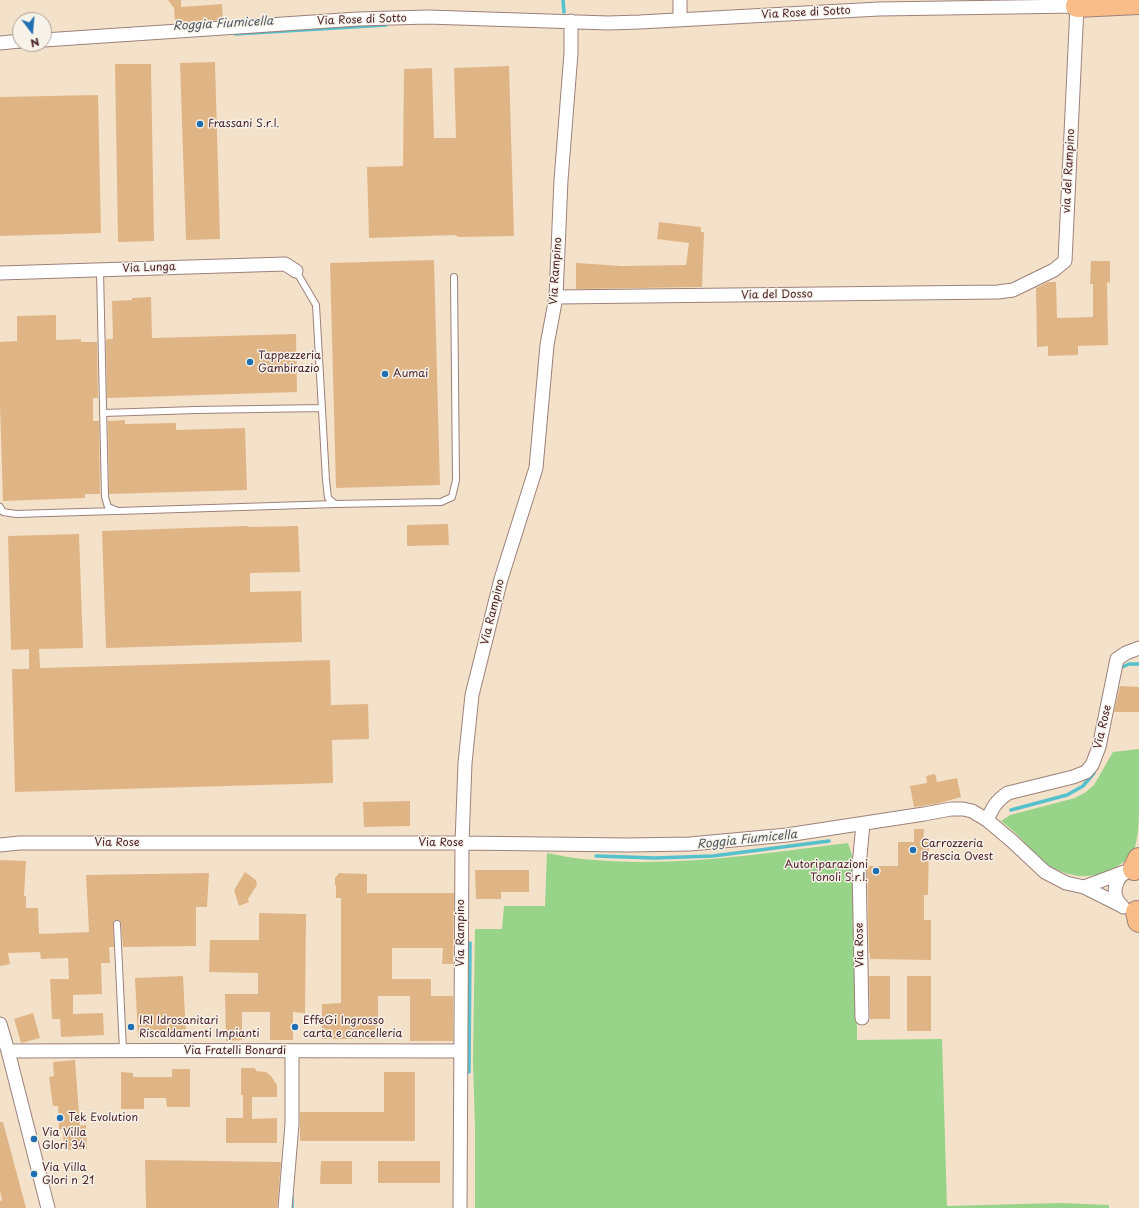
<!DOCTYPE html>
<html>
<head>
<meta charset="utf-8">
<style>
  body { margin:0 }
  #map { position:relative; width:1139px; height:1208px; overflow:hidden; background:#f3e2c9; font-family:"Playpen Sans",sans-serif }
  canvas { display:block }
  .north { position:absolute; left:12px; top:12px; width:40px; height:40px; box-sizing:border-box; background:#f7f3e8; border:1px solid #b29e9c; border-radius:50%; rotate:164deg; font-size:11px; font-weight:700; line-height:16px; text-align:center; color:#4a1f2b }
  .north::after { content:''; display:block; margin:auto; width:14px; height:18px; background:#1f6fb2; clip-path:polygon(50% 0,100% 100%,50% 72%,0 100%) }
</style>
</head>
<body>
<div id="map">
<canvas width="1139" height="1208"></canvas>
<div class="north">N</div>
</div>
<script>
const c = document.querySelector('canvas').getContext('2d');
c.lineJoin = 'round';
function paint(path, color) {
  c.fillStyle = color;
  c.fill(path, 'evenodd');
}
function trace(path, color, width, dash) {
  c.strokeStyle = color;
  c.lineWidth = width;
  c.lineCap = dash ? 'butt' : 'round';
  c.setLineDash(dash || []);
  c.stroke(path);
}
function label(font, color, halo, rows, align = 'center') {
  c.font = font + ' "Playpen Sans",sans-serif';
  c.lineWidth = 3;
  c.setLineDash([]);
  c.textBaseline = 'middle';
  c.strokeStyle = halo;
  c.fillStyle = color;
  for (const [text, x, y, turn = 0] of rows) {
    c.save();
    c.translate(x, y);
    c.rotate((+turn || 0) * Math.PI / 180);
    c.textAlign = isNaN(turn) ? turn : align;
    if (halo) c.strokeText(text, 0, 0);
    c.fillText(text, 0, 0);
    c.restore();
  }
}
const green = new Path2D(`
  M1139 749C1139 767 1139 784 1139 801 1139 816 1139 833 1135 847 1129 861 1114 870 1099 874 1078 880 1060 873 1042 861 1035 856 1029 847 1023 841 1016 833 1009 827 1001 821L1010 815 1075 798 1086 792 1094 785 1113 752Z
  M848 843 855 864 856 894 857 1040 942 1039 947 1206 1060 1203 1109 1205V1208H475V1127L473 1061 475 929H502L504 906H545L547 853C559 855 571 858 583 859 672 868 760 854 848 843Z`);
const stream = new Path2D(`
  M563 0 564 12
  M235 34 386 25
  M19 47 45 45
  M1120 668 1129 664H1139
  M1011 810 1067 795 1083 786 1094 773
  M596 856 655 858 713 856 829 841
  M469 1072 470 943
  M292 1208V1197`);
const building = new Path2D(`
  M168 0H181V7L222 4 223 20 175 23 174 8Z
  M215 62 220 239 186 240 180 63Z
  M115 64H151L154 241 118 242Z
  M509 66 514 236 459 237 455 235 369 238 367 167 403 166 404 69 432 68 434 138H456L454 68Z
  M98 95 101 233 0 236V97Z
  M659 222 701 227V232H704L702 287 576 289V263L622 266 686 265 689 243 657 239Z
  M434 260 440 485 336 488 330 263Z
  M1091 261H1110V283L1107 282 1108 345 1078 346V355L1048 356V346L1037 347 1036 288 1048 282H1056L1057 318 1093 317V284H1090Z
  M151 297 152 338 296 334 297 392 107 398 106 341 107 339H113L112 301 132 300V298Z
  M56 315V340L81 339V342H97L98 398H93V421H99L100 494H85V498L3 501 0 405V342L17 341V316Z
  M125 420V424L176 423V430L245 428 247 490 109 494 108 421Z
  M448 524 449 545 407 546V525Z
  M248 526V527L298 526 300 572 250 573V592L301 591 302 642 106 648 102 531Z
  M79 534 83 648 39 649 40 668 330 660 331 705 368 704 369 739 332 740 333 783 15 792 12 669H29V649L11 650 8 536Z
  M1120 686 1139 687V712H1114Z
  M935 774 937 782 957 778 961 797 936 804 914 807 910 786 927 783 926 776Z
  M410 801V826L364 827 363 802Z
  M914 829H924L923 842H929L928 895H924V920H931V960L870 959V953H869L867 866H898V842H914Z
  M0 860 26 861 24 896H26V908H38L39 934 89 932 86 875 209 873 207 907H196V946L123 947 121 923 119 920H114L113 924 114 947H109L110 963H101L102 994 73 995V1014L103 1013 104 1035 61 1037 60 1019H52L50 979H69L68 958 41 959 40 952 8 953 10 964 0 966Z
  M475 870H529V892H501V899H476Z
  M245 872 256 880 257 885 248 899 249 902 239 906 234 890Z
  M339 873 367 874V893H454L453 964H442L443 948H392V979H431V996H453V1041H410V996H378V1039H322V1004L341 1003V898H336V885H335V878Z
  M259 913 306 914 305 1013 293 1012V1040H270V1012H242V1040L226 1041 225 994H258V973L209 972 210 940H259Z
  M183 976 186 1035 138 1038 135 978Z
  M869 976H890V1019H870Z
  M907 976H931V1031H907Z
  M33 1013 40 1038 21 1043 14 1019Z
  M75 1060 80 1126 86 1125 87 1149 64 1150 63 1129H59L58 1106H53L49 1077 54 1076 53 1062Z
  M241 1068H255L256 1071 266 1072 271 1076 277 1085V1097H252V1119L277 1118V1143H226V1118H243V1095H241Z
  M172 1069H190V1107H167L166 1098H144V1109H121V1072L133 1073V1077H172Z
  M384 1072H415V1141H300V1112H384Z
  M0 1122H3L26 1208H0V1201L2 1200 0 1191Z
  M145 1160 281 1162 277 1208H146Z
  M321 1161H352V1184H320Z
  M378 1161H440V1183H378Z`);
const lane = new Path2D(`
  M100 270 105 497 108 507 118 511 335 504
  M296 271 316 305 326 480 328 498 335 504 441 502 452 497 456 480 454 277
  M103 413 196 410 322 408
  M0 507 3 512 16 514 115 511
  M117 924 123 1050`);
const street = new Path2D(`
  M680 20V0
  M44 40 358 19 428 17 608 23 640 22 879 9 1077 6 1065 261 1054 270 1013 290 998 292 556 297
  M0 43 20 41
  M0 273 285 264 296 271
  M987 820C993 807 996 801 1008 793L1073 777 1086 772 1092 765 1099 747 1117 659 1126 653 1139 648
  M0 845 19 843H462L628 845 690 844 787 835 924 814 951 809H963L972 811 987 820 1012 841 1045 872 1066 883 1084 887 1120 905
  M1084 887 1124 872
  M1123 907C1106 893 1119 867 1139 869
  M862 1018 859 866 863 824
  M0 1024 8 1051 48 1208
  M8 1051C159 1050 310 1051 461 1051
  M285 1208 292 1124V1051
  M460 1208 462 843 465 763 472 695 501 579 536 468 547 345 556 297 561 180 571 53V21`);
const highway = new Path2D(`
  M1077 6 1139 3
  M1134 869 1139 859
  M1137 912 1139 921`);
const markers = [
  [200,124,4,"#1f6fb2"],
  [250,362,4,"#1f6fb2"],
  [385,374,4,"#1f6fb2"],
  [913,850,4,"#1f6fb2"],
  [876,871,4,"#1f6fb2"],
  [131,1027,4,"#1f6fb2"],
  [295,1027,4,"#1f6fb2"],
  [60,1118,4,"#1f6fb2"],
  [34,1139,4,"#1f6fb2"],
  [34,1174,4,"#1f6fb2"]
];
const streetNames = [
  ["Via Rose di Sotto",806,13,-3],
  ["Via Rose di Sotto",362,20,-2],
  ["via del Rampino",1069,171,-87],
  ["Via Lunga",149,268,-2],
  ["Via Rampino",556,271,-86],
  ["Via del Dosso",777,295,-1],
  ["Via Rampino",493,612,-76],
  ["Via Rose",1103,727,-77],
  ["Via Rose",117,843],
  ["Via Rose",441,843],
  ["Via Rampino",461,933,-90],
  ["Via Rose",860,945,-91],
  ["Via Fratelli Bonardi",235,1051]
];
const poiNames = [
  ["Frassani S.r.l.",208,124],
  ["Tappezzeria",258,356],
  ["Gambirazio",258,369],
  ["Aumai",393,374],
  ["Carrozzeria",921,844],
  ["Brescia Ovest",921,857],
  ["Autoriparazioni",868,865,"right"],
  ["Tonoli S.r.l.",868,878,"right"],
  ["IRI Idrosanitari",139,1021],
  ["Riscaldamenti Impianti",139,1034],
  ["EffeGi Ingrosso",303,1021],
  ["carta e cancelleria",303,1034],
  ["Tek Evolution",68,1118],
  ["Via Villa",42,1133],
  ["Glori 34",42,1146],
  ["Via Villa",42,1168],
  ["Glori n 21",42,1181]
];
const waterNames = [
  ["Roggia Fiumicella",223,24,-3],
  ["Roggia Fiumicella",747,840,-6]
];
paint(green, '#97d388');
trace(stream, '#54c1cd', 3.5);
paint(building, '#e0b586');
trace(lane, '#9e807a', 8);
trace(street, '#9e807a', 15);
trace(highway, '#9e807a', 24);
trace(lane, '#fff', 6);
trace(street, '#fff', 13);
trace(highway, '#f8bd89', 22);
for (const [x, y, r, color] of markers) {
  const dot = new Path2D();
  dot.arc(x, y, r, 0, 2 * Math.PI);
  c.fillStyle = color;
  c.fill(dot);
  trace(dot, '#f7f3e8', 1.5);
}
label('11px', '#4a1f2b', '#f7f3e8', streetNames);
label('11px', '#4a1f2b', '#f7f3e8', poiNames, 'left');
label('italic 12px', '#4e5864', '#f7f3e8', waterNames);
</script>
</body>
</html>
